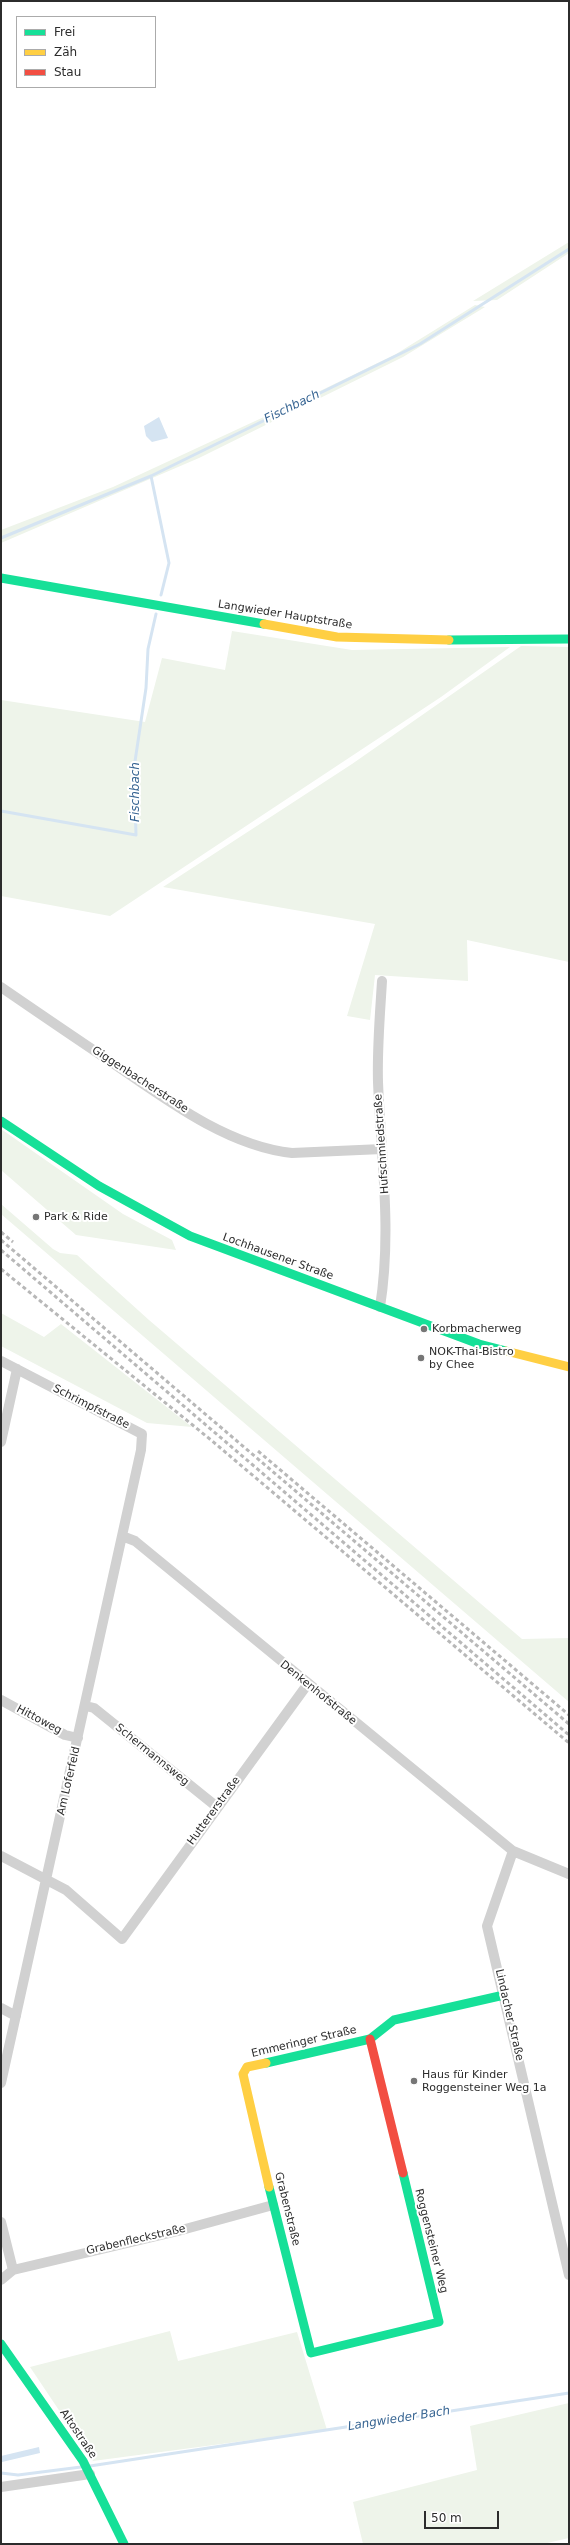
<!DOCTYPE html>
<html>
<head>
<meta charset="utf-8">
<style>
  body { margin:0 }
  #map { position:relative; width:570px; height:2545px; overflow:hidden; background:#fff; font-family:"DejaVu Sans",sans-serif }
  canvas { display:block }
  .frame { position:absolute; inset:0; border:2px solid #2c2c2c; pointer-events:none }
  .legend { position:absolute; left:16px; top:16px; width:140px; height:72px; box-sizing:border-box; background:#fff; border:1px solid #ababab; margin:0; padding:5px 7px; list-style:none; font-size:12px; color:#2c2c2c }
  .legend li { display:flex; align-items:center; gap:8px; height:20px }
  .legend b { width:20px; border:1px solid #ababab }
  .scale { position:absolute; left:424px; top:2511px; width:75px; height:18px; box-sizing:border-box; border:2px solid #2c2c2c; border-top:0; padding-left:5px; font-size:12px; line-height:14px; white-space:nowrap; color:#2c2c2c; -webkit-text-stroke:3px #fff; paint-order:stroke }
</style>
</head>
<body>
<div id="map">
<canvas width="570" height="2545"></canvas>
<div class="frame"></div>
<ul class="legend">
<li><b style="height:5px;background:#16e098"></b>Frei</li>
<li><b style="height:5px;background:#ffcf43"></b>Zäh</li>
<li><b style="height:5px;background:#f24e42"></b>Stau</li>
</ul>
<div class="scale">50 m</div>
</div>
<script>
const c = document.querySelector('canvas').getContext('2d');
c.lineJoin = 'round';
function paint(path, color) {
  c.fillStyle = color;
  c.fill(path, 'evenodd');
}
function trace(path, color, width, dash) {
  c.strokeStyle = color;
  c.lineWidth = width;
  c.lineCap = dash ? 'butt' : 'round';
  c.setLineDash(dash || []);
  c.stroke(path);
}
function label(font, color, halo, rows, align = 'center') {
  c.font = font + ' "DejaVu Sans",sans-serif';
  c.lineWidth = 4;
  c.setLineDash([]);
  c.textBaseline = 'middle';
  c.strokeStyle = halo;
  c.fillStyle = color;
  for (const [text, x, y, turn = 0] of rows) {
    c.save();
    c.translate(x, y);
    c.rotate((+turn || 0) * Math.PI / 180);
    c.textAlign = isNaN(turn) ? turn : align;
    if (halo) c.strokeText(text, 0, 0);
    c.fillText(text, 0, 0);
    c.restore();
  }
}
const green = new Path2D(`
  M569 242V253L497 300 473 301Z
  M475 305 485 307 403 357 199 458 1 543V530L113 487 322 390 396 354Z
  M232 631 352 650 510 647 441 697 110 916 1 896V700L145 722 162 658 225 670Z
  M521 646 569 647V962L467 940 468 981 375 975 370 1020 347 1016 375 924 163 887 352 764Z
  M1 1129 123 1214 172 1240 176 1250 76 1235 1 1170Z
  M1 1204 53 1249 60 1253 77 1255 149 1320 522 1639 569 1638V1702L1 1214Z
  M1 1313 44 1337 61 1324 192 1427 147 1423 1 1346Z
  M170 2331 178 2361 297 2332 327 2430 93 2461 30 2367Z
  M569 2403V2538L543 2544H363L353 2502 477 2470 470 2426Z`);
const water = new Path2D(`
  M159 417 168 438 152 442 146 436 144 426Z
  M39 2447 40 2453 2 2462 1 2456Z`);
const stream = new Path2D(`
  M151 476 169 563 161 595
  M1 538 151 476 420 344 569 249
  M1 811 136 835 134 768 146 688 148 649 156 614
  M90 2466 569 2393
  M1 2473 18 2475 81 2467`);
const street = new Path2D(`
  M1 987C36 1011 71 1035 107 1059 160 1095 225 1146 292 1153L382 1149
  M380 1307C392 1232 381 1157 378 1082 377 1048 380 1015 382 981
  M1 1361 142 1434 141 1450 1 2083
  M1 1442 17 1369
  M122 1536 135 1541 513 1851 569 1874
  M1 1700 65 1735 78 1738
  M86 1706 94 1708 217 1807
  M513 1851 487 1926 569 2275
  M1 1856 66 1890 122 1939 307 1685
  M1 2008 16 2016
  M1 2222 13 2270
  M1 2280 13 2270 178 2231 273 2205
  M1 2487 90 2474`);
const fast = new Path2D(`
  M1 578 264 624
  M449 640 569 639
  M1 1121 99 1186 190 1236 479 1344 506 1351
  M266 2063 370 2039 394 2020 504 1995
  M269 2187 311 2353 439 2322 403 2173
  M1 2344 83 2461 124 2544`);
const slow = new Path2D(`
  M264 624 337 637 449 640
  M506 1351 569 1367
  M266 2063 247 2067 243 2074 269 2187`);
const jam = new Path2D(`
  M370 2039 403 2173`);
const rail = new Path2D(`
  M1 1232 13 1242
  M1 1240 569 1724
  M1 1250 569 1735
  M1 1269 211 1440 569 1743
  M258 1451 569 1715`);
const markers = [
  [36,1217,4,"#767676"],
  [424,1329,4,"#767676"],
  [421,1358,4,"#767676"],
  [414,2081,4,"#767676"]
];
const streetNames = [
  ["Langwieder Hauptstraße",285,615,9],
  ["Giggenbacherstraße",140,1080,33],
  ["Hufschmiedstraße",382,1144,-94],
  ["Lochhausener Straße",278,1257,20],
  ["Schrimpfstraße",91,1407,27],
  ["Denkenhofstraße",318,1693,39],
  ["Hittoweg",39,1720,28],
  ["Schermannsweg",152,1755,39],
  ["Am Loferfeld",69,1781,-77],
  ["Huttererstraße",214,1811,-54],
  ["Lindacher Straße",509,2015,77],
  ["Emmeringer Straße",304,2042,-13],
  ["Grabenstraße",287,2209,76],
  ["Grabenfleckstraße",136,2240,-13],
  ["Roggensteiner Weg",431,2241,76],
  ["Altostraße",78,2434,56]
];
const poiNames = [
  ["Park & Ride",44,1217],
  ["Korbmacherweg",432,1329],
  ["NOK-Thai-Bistro",429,1352],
  ["by Chee",429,1365],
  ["Haus für Kinder",422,2075],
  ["Roggensteiner Weg 1a",422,2088]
];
const waterNames = [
  ["Fischbach",292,407,-26],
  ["Fischbach",136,792,-90],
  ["Langwieder Bach",399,2419,-9]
];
paint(green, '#eef4ea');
paint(water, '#d5e4f2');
trace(stream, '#d5e4f2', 3);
trace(street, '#d1d1d1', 10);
trace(fast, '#16e098', 9);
trace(slow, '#ffcf43', 9);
trace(jam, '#f24e42', 9);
trace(rail, '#b8b8b8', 3, [4, 3]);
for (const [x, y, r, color] of markers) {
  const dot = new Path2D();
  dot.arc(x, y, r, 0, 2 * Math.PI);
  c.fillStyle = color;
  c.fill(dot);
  trace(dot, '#fff', 1.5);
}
label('11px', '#2c2c2c', '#fff', streetNames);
label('11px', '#2c2c2c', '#fff', poiNames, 'left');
label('italic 12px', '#366492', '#fff', waterNames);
</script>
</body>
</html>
